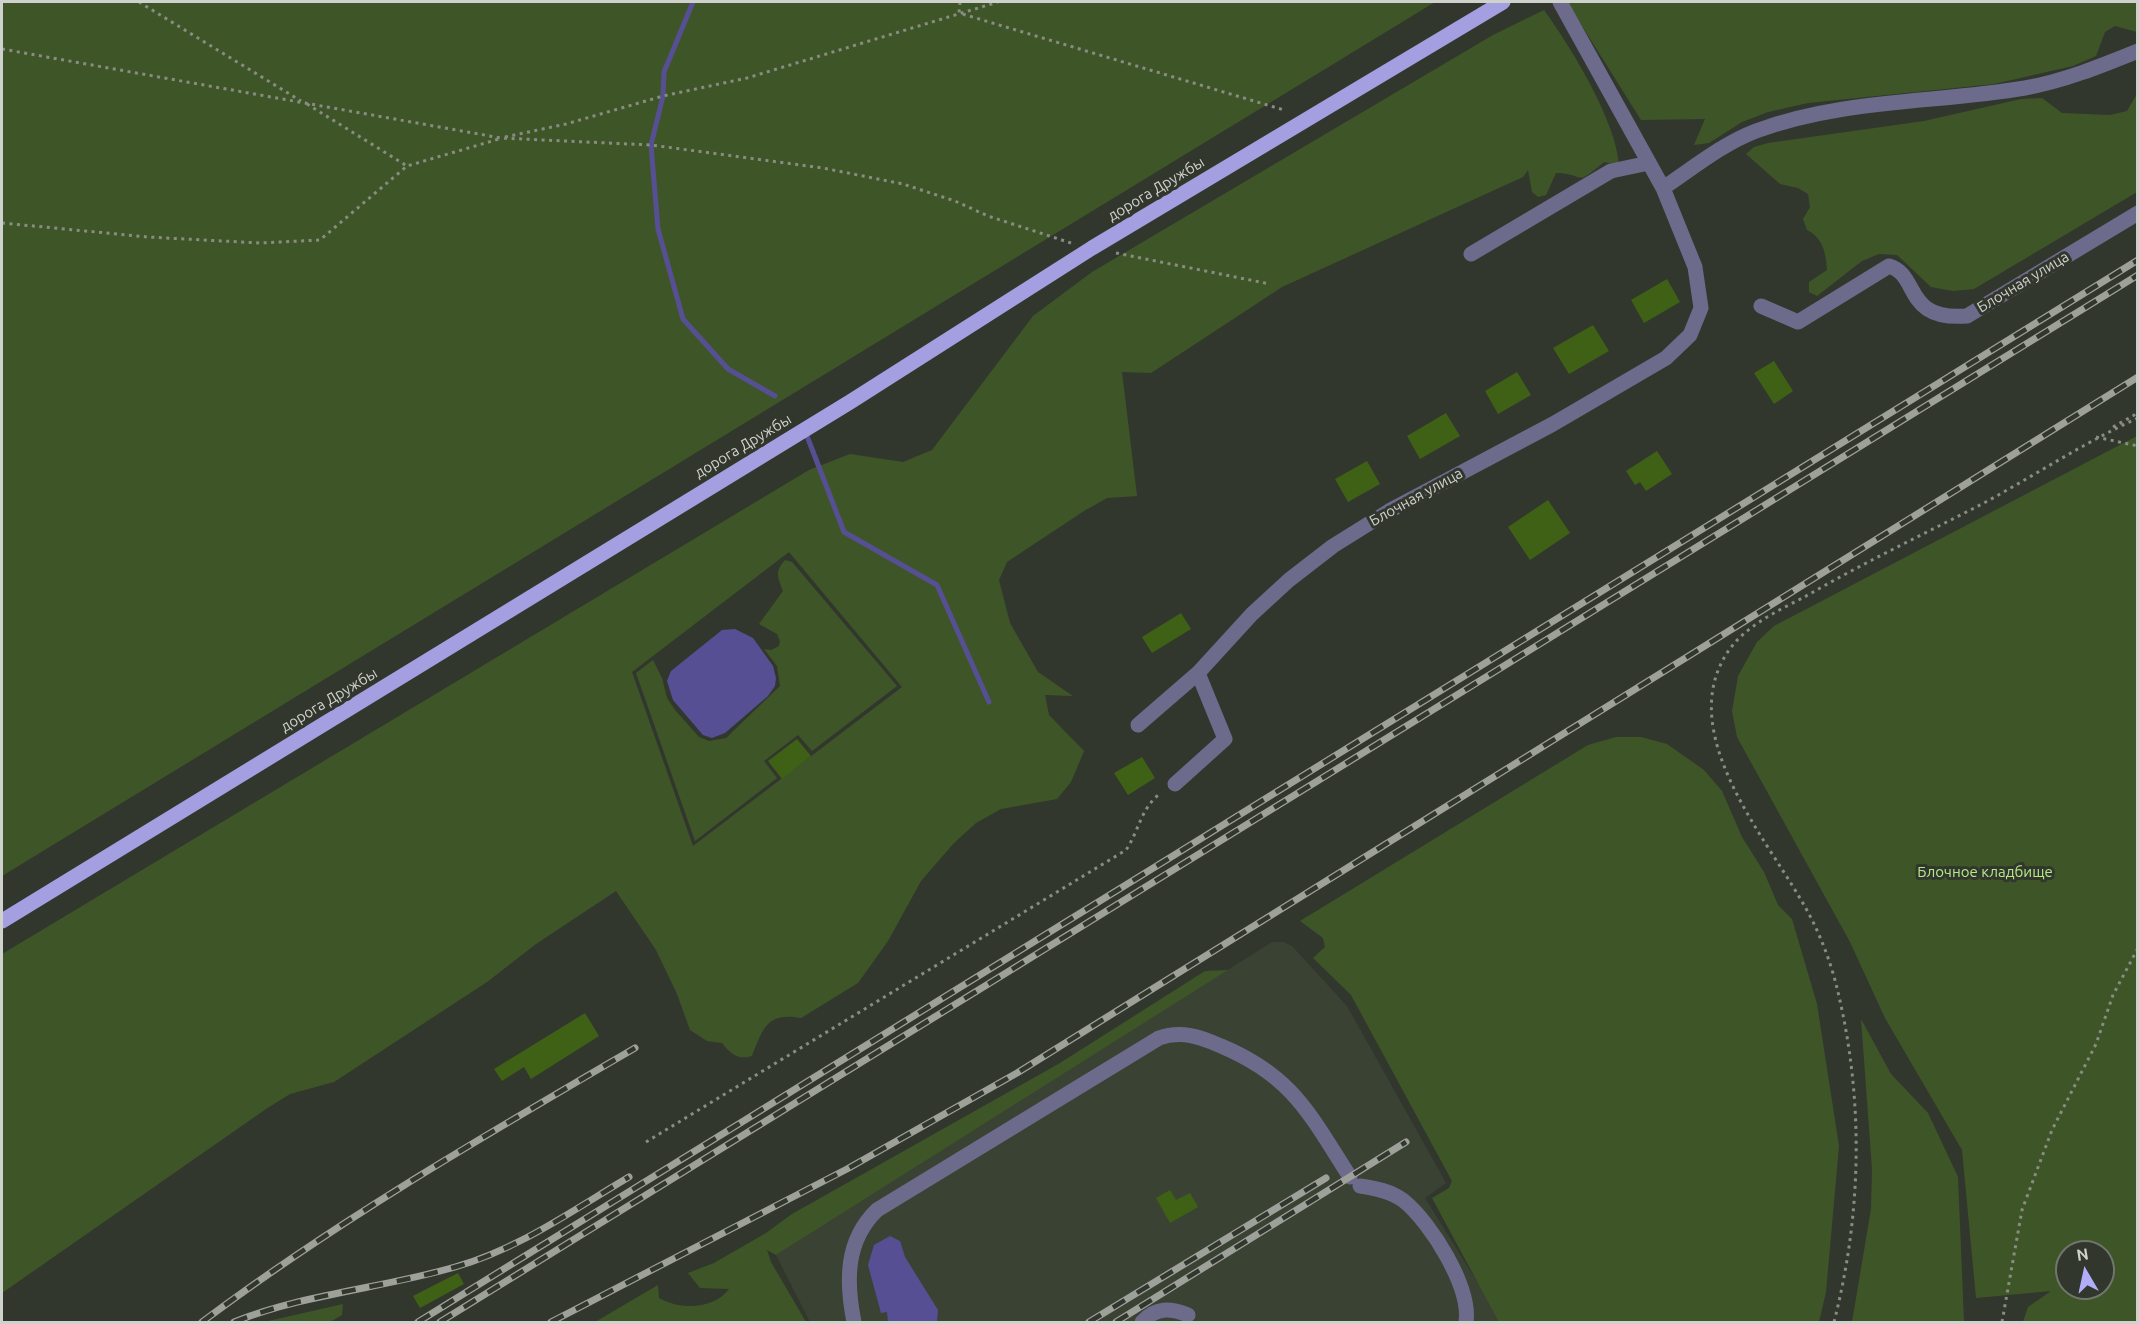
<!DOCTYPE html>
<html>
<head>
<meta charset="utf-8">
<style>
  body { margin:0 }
  #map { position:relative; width:2139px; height:1324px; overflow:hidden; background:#32372e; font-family:Ubuntu,sans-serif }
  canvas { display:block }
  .frame { position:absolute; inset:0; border:3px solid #cfd2cc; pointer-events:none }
  .north { position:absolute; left:2055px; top:1240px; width:60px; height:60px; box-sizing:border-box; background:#32372e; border:2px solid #71756d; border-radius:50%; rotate:351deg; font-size:16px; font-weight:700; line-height:24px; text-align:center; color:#cfd2cc }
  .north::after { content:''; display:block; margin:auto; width:21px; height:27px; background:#b2adf9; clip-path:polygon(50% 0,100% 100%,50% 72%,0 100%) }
</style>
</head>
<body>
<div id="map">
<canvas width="2139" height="1324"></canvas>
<div class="frame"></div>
<div class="north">N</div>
</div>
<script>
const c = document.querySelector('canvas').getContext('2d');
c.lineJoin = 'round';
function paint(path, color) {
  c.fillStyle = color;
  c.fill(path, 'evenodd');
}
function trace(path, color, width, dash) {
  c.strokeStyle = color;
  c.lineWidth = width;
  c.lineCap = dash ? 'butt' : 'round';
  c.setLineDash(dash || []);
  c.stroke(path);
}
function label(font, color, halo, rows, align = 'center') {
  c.font = font + ' Ubuntu,sans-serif';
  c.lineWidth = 6;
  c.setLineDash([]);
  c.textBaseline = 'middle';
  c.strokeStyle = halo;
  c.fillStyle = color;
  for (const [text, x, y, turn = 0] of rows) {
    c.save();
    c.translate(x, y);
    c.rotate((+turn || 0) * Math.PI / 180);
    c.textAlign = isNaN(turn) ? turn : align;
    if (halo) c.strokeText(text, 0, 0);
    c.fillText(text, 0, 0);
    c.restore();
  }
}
const built = new Path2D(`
  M1272 942H1283L1292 946 1347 1006 1446 1183 1425 1198 1502 1322H810L776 1255Z`);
const green = new Path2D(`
  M2 2H1435L2 876Z
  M1567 2H2137V32L2115 26 2105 32 2096 56 2073 66 1994 84 1808 103 1768 112 1742 122 1709 143 1694 145 1705 119 1641 120Z
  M1544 10C1570 46 1616 120 1619 165L1604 162C1573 188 1588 174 1556 173L1546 195 1538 197 1532 192 1528 170 1523 177 1282 287 1151 373 1122 372 1137 496 1107 498 1084 511 1007 562 999 580 1010 623 1038 672 1073 696 1045 695 1049 715 1084 751 1071 782 1057 799 1001 809 976 823 954 843 921 881 888 941 858 983 801 1018C767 1012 763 1028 752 1056 737 1060 731 1054 722 1043L707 1041 690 1030 677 994 656 950 616 891 536 944 487 982 334 1082 290 1094 266 1109 2 1293V954L809 470 850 454 903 462 932 450 1033 316 1092 272 1493 35ZM789 552 902 687 693 846 632 672Z
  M2137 94V192L1974 289 1953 291 1931 287 1897 255 1879 254 1862 261 1817 296 1809 292V282L1827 270C1826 253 1823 238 1807 230L1803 219 1810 207 1808 194 1798 188 1780 184 1746 154 1754 147 1768 143 1924 121 2021 99 2042 98 2062 113 2110 115 2127 111Z
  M2137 436V1322H2023L2028 1307 2051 1291 1976 1298 1962 1150 1885 1018 1850 942 1737 737 1732 711 1738 676 1757 642 1774 626ZM2067 1252H2103V1288H2067Z
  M785 560 792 562 897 686 812 751 798 735 764 761 777 778 695 841 636 673 653 660 662 678 667 698 675 710 699 737 709 741 726 738 780 686 777 666 764 649 771 650 779 646 780 641 777 634 759 624 783 591C778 577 774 572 785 560Z
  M1616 737H1641L1667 744 1704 770 1722 791 1742 837 1764 872 1778 905 1792 919 1817 1004 1839 1146 1826 1292 1819 1322H1499L1432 1198 1449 1188 1452 1181 1351 995 1313 958 1325 947 1323 938 1300 921 1588 745Z
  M1228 970 776 1255 767 1250 771 1262 806 1322H595L658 1285 659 1298C680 1310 713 1310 729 1289L700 1288 688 1273 714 1263 766 1233 792 1214 1060 1063 1205 971Z
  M1861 1019 1891 1074 1928 1113 1958 1177 1964 1322H1852L1871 1209 1872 1169Z
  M343 1304 342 1315 330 1322H264Z`);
const water = new Path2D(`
  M735 629 753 638 773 666 776 678 775 686 768 696 725 733 712 738 703 735 673 700 667 681 671 671 722 630Z
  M890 1236 900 1241 905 1257 938 1310 937 1322H888L887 1312 881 1313 868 1265 874 1245Z`);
const stream = new Path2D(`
  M693 2 664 72 663 96 651 145 658 229 683 319 728 369 775 396
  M807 436 844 532 937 585 989 702`);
const building = new Path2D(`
  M1667 279 1680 302 1644 323 1631 300Z
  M1593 325 1609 351 1569 374 1553 348Z
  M1774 361 1793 391 1774 404 1754 373Z
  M1517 372 1531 395 1498 414 1485 391Z
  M1446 413 1460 436 1420 459 1407 436Z
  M1657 451 1672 474 1646 491 1640 482 1635 485 1626 471Z
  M1367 461 1380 484 1348 502 1335 479Z
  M1548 500 1570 533 1530 560 1508 527Z
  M1181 613 1191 629 1152 653 1142 637Z
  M797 739 811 756 782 779 768 761Z
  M1142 757 1155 778 1128 795 1114 773Z
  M585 1013 599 1036 531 1079 524 1067 502 1081 494 1069Z
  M1170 1190 1176 1200 1190 1193 1198 1207 1170 1223 1156 1198Z
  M458 1273 464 1284 420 1308 413 1296Z`);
const path = new Path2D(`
  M139 2 301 101
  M960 2 959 13 1284 110
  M2 49 501 138 651 145 823 168 903 184 955 201 988 216 1071 243
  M307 104 407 166
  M505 137 566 124 663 96 747 78 998 2
  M2 223 148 237 260 243 320 240 407 166 499 139
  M1116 253 1270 284
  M2113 427 2138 413
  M2096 437 2138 446
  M646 1142 1126 850C1139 831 1141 807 1161 793
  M1834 1322C1862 1213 1864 1098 1837 988 1830 959 1817 926 1801 900 1763 834 1676 732 1727 653 1745 625 1780 610 1808 595 1865 562 1924 534 1982 504 2034 476 2083 443 2138 418
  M2002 1322 2022 1210 2052 1130 2096 1044 2113 995 2138 948`);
const minor = new Path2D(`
  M1663 188C1693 168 1722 144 1756 131 1842 99 1936 103 2025 88 2064 81 2101 66 2138 51
  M1471 254 1611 171 1649 163
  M1761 306 1798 322 1889 266C1920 275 1903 321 1967 316L2138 213
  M1138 725 1198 673 1252 614 1289 580 1333 546 1389 511 1553 424 1666 358 1690 335 1701 308 1695 267 1663 188 1560 2
  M1175 784 1225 739 1198 673
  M1360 1186C1375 1188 1391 1191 1404 1201 1431 1223 1471 1287 1466 1322
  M854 1322C846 1282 845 1241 877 1210L1159 1038C1181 1030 1201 1037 1221 1046 1293 1076 1310 1115 1350 1177
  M1142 1322C1156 1307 1170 1308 1188 1315`);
const major = new Path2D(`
  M2 921 850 402 1092 248 1503 2`);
const rail = new Path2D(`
  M202 1322C340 1219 486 1135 635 1048
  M234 1322C304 1294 383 1288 455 1267 519 1249 573 1210 629 1177
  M418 1322 2138 260
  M440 1322 2138 275
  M551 1322 847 1169 1017 1073 2138 377
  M1089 1322 1326 1178
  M1116 1322 1406 1142`);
const streetNames = [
  ["дорога Дружбы",1156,189,-31],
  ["Блочная улица",2023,282,-31],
  ["дорога Дружбы",743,446,-31],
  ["Блочная улица",1416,497,-29],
  ["дорога Дружбы",329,700,-31]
];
const parkNames = [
  ["Блочное кладбище",1985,872]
];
paint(built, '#3a4233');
paint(green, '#3e5627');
paint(water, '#574f94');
trace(stream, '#574f94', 5);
paint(building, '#3f6116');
trace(path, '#888c84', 3, [3, 4.5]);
trace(minor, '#6d6b8b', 15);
trace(major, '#a39fe0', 15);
trace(rail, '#9da19a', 7);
trace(rail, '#32372e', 4.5, [14]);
label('15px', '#cfd2cc', '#32372e', streetNames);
label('15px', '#b5e985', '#32372e', parkNames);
</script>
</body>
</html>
